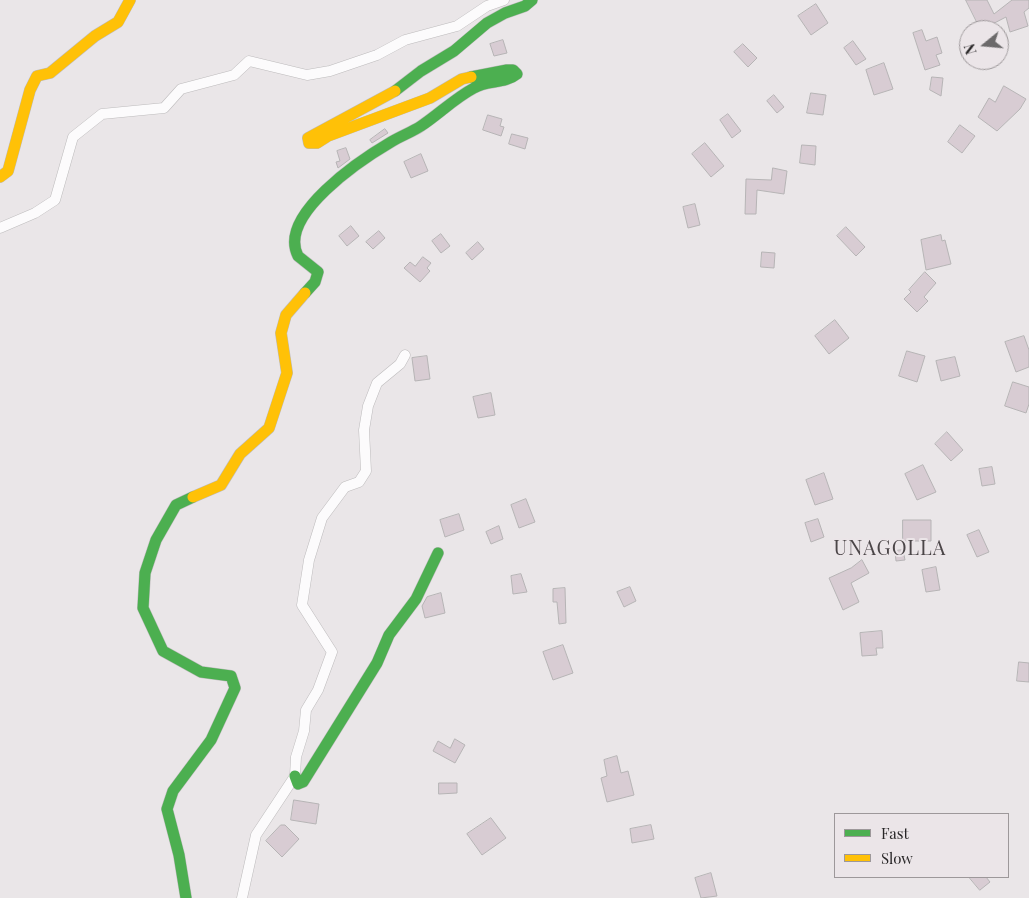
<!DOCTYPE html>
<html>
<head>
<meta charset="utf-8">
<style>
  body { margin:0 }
  #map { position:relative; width:1029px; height:898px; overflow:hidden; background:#eae6e8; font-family:"Playfair Display",serif }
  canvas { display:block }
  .legend { position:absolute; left:834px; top:813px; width:175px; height:65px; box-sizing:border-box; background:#ebe5e8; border:1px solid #9d989a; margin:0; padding:6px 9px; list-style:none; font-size:15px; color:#272526 }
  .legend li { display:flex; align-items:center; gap:10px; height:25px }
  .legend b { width:25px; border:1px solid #9d989a }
  .north { position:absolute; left:959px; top:20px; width:50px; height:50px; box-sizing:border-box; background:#ebe5e8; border:1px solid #9d989a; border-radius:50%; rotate:253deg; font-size:14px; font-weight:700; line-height:20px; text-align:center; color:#272526 }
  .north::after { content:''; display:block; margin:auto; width:18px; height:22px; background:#6b696a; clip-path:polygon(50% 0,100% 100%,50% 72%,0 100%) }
</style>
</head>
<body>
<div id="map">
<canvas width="1029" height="898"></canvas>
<ul class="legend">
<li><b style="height:6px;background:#4caf50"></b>Fast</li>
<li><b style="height:6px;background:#ffc107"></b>Slow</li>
</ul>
<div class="north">N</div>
</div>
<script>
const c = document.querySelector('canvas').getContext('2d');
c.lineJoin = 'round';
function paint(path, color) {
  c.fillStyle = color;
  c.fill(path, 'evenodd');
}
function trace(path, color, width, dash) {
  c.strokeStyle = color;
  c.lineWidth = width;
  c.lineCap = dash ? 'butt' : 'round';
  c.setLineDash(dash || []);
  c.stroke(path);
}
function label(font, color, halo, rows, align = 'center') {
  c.font = font + ' "Playfair Display",serif';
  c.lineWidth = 4;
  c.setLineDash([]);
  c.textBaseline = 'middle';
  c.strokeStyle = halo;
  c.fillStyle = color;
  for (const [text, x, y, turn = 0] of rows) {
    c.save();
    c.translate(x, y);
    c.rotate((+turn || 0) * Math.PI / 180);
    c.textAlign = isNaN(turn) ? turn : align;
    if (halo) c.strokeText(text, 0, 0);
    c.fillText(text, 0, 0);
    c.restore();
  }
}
const building = new Path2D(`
  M966 0H987L994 14 1012 0H1029V8L1024 12 1028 26 1010 32 1006 17 981 30Z
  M816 4 828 23 811 35 798 16Z
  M922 30 926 41 937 37 942 53 936 55 940 65 925 70 913 33Z
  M503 40 507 53 494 56 490 44Z
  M853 41 866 59 856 65 844 48Z
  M743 44 757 58 748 67 734 52Z
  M884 63 893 89 874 95 866 70Z
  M932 77 943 78 941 96 930 90Z
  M1004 86 1026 99 1020 109 997 131 978 117 989 98 995 102Z
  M811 93 826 95 823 115 807 113Z
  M774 95 784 107 777 113 767 101Z
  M728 114 741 131 732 138 720 120Z
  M488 115 502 119 500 126 504 127 501 136 483 130Z
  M960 125 975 136 962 153 948 142Z
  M385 129 388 133 372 143 370 140Z
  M512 134 528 138 525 149 509 144Z
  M705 143 724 166 711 177 692 154Z
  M802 145 816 146 815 165 800 163Z
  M346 148 350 159 338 168 336 162 340 161 337 151Z
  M421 154 428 171 411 178 404 162Z
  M773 168 787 171 784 194 757 190 756 214H745L746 179 771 180Z
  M695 204 700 225 688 228 683 207Z
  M351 226 359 236 347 246 339 236Z
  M846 227 865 247 856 256 837 236Z
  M379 231 385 238 373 249 366 242Z
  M441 234 450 246 441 253 432 241Z
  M941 235 942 241 945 240 951 264 926 270 921 240Z
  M478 242 484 249 472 260 466 253Z
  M762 252 775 253 774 268 761 267Z
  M423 257 431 263 427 268 430 271 420 282 404 268 410 262 415 266Z
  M925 272 936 283 924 297 928 301 917 312 904 299 911 292 909 290Z
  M835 320 849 338 829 354 815 336Z
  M1024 336 1029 350V367L1016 372 1005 342Z
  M907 351 925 356 917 382 899 376Z
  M427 356 430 379 415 381 412 358Z
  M955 357 960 376 941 381 936 361Z
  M1013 382 1029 387V404L1026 413 1005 406Z
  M491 393 495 415 478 418 473 397Z
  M947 432 963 450 951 461 935 444Z
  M923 465 936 492 917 500 905 474Z
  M992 467 995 484 982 486 979 469Z
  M824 473 833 499 815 505 806 480Z
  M526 499 535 522 519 528 511 505Z
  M459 514 464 530 445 537 440 520Z
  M818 519 824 537 811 542 805 523Z
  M903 520H931V541H903Z
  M499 526 503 539 491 544 486 532Z
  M979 530 989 552 977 557 967 535Z
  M903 550 905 560 896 561 895 551Z
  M862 560 869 573 851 583 859 602 843 610 829 578 851 568Z
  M936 567 940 590 926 592 922 570Z
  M521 574 527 592 513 594 511 576Z
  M630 587 636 601 624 607 617 592Z
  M565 588 566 623 559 624 557 602H553V589Z
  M441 593 445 613 425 618 422 606 427 597Z
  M882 631 883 648H876L877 655 862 656 860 633Z
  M563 645 573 673 553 680 543 652Z
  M1019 662 1029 663V682L1017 681Z
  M455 739 465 745 455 763 433 751 438 741 450 748Z
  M617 756 621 773 628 771 634 795 607 802 601 778 607 776 604 760Z
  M439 783H457V793L439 794Z
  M294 800 319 804 316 824 291 820Z
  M491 818 506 838 482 855 467 834Z
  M281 825H285L299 839 282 857 266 841Z
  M651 825 654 839 632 843 630 829Z
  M711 873 717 896 701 898 695 878Z
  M969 877H986L990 882 980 890Z`);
const street = new Path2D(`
  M0 228 35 213 55 200 73 137 102 114 164 108 181 89 234 75 249 61 307 75 330 71 377 55 405 40 457 26 487 6 504 0
  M242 898 256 835 295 776 296 757 304 731 306 710 318 690 332 652 302 605 309 560 322 518 345 487 359 482 366 471 364 430 368 406 377 383 400 364 405 355`);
const fast = new Path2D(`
  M395 91 421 71 454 51 487 23 505 13 525 6 532 0
  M305 293 315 282 318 272 298 256C277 215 362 159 391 142 401 136 412 132 421 126 439 114 455 98 474 88 487 80 505 84 517 74L513 70H507L471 77
  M295 776 298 784 303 782 377 663 389 635 416 599 438 553
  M186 898 179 855 167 809 173 791 211 740 235 688 231 676 201 672 163 651 143 608 145 573 156 540 176 505 193 497`);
const slow = new Path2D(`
  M395 91 308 138 309 143H317L328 136 430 98 462 79 471 77
  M0 177 8 171 30 90 37 76 50 73 95 36 118 22 130 0
  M193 497 221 485 240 454 269 428 287 373 281 333 286 315 305 293`);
const quarterNames = [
  ["UNAGOLLA",890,549]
];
paint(building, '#d8ccd3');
trace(building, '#b6b4b5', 1);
trace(street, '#bdbbbc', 11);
trace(fast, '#bdbbbc', 12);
trace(slow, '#bdbbbc', 12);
trace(street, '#fcfbfc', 10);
trace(fast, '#4caf50', 11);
trace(slow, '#ffc107', 11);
c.letterSpacing = '1px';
label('20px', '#4b4648', '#ebe5e8', quarterNames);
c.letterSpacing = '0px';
</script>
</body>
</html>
